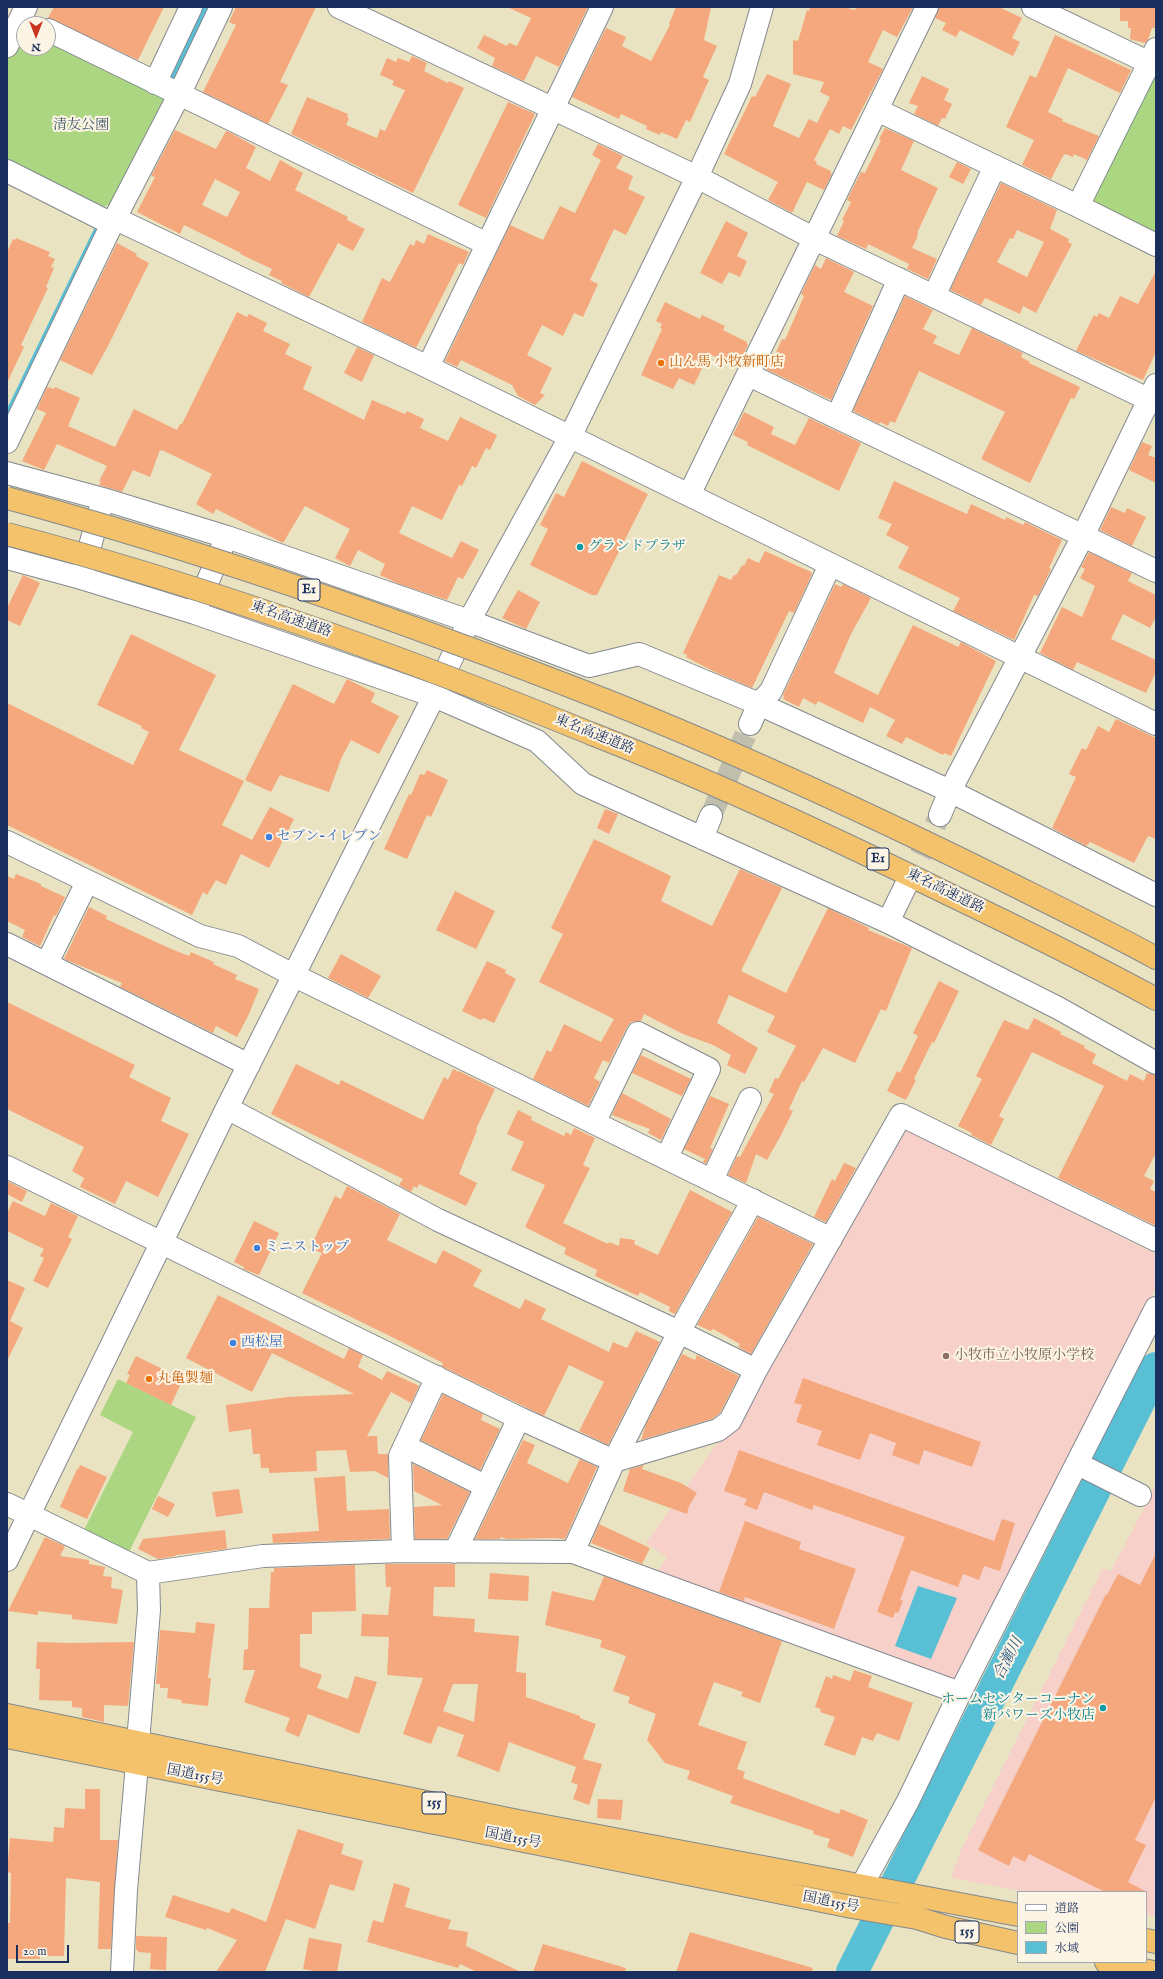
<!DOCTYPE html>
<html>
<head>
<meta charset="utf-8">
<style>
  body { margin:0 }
  #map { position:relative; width:1163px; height:1979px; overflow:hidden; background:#e9e3c1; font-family:"IM FELL English","Noto Serif JP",serif }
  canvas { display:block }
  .frame { position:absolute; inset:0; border:8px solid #1b2f5e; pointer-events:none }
  .legend { position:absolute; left:1017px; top:1891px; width:130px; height:72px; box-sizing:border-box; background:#fcf5e5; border:1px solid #a2a6af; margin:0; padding:5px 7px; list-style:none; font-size:12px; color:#1b2f5e }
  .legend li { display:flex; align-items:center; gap:8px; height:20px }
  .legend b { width:20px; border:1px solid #a2a6af }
  .north { position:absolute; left:16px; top:16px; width:40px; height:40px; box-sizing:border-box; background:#fcf5e5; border:1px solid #a2a6af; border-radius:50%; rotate:180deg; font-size:11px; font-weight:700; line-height:16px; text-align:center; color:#1b2f5e }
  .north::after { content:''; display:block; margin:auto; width:14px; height:18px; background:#c8321e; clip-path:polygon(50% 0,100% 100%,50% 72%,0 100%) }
  .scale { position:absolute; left:16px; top:1945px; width:53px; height:18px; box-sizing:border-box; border:2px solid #1b2f5e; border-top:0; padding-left:5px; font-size:12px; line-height:14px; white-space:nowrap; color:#1b2f5e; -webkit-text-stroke:3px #fcf5e5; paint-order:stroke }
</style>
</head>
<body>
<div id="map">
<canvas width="1163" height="1979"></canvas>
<div class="frame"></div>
<ul class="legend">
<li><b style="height:5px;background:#fff"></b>道路</li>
<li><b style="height:11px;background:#acd681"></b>公園</li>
<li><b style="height:11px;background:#58bfd5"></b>水域</li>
</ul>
<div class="north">N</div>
<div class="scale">20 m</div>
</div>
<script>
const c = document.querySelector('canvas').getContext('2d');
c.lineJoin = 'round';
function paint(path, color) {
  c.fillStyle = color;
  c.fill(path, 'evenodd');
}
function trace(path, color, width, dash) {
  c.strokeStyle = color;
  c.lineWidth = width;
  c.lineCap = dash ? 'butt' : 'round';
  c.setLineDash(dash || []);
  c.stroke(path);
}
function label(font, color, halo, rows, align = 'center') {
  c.font = font + ' "IM FELL English","Noto Serif JP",serif';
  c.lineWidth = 4;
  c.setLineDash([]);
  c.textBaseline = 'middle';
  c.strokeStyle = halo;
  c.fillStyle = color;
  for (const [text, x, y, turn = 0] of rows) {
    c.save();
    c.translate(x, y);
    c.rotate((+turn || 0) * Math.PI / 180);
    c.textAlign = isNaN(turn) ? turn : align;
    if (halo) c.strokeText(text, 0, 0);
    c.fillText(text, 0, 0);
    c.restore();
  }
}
const built = new Path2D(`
  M903 1127 1156 1254V1287L961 1687 656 1574 667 1557 646 1543 730 1425Z
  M1156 1480V1917L1146 1915V1892H1028L951 1878 960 1852 1103 1568 1111 1571 1150 1497Z`);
const green = new Path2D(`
  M24 30V48H48V39L168 98 117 203 102 207 7 160V58L20 32Z
  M1154 79H1156V236L1095 206 1091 198 1147 83Z
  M118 1379 196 1417 129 1552 84 1530 133 1432 100 1415Z`);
const water = new Path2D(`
  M918 1586 957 1598 931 1659 895 1646Z`);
const stream = new Path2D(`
  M171 79 206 7
  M7 415 97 229`);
const river = new Path2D(`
  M852 1972 1156 1368`);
const building = new Path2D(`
  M54 7H164L138 60 48 18Z
  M236 7H316L280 82 288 85 268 124 203 92 236 25 229 22Z
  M507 7H588L559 67 536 56 524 81 492 66 495 58 477 48 484 35 507 46 509 43 517 46 531 18Z
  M676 7H711L704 40 717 46 703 77 709 80 690 122 686 120 677 139 661 132 660 135 646 129 647 126 621 114 619 119 572 97 606 28 626 37 622 46 651 61 670 25 669 24Z
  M810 7H844L855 10 856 7H913L897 37 883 30 868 62 883 69 851 130 843 126 839 134 830 129 814 160 817 162 816 164 831 171 830 173 832 174 824 190 807 182 792 213 768 200 778 182 724 154 752 96 755 97 767 74 791 84 773 126 799 138 809 119 817 123 830 97 820 92 824 82 793 74V40L798 41 807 10 809 11Z
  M939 7H999L1022 18 1012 38 1020 42 1013 56 960 30 956 37 942 30 946 23 935 18Z
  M1155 7 1156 28H1152L1148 40 1145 43 1130 39 1131 28H1128V21H1120V8Z
  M1055 35 1131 70 1120 93 1068 68 1048 112 1063 119 1062 121 1099 136 1087 160 1074 154 1073 157 1065 154 1063 156 1051 179 1022 165 1034 140 1006 127 1030 75 1036 78Z
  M412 56 427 63 424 71 448 83 449 81 464 88 413 193 291 134 307 97 348 114 347 117 349 118 346 125 377 138 380 129 385 131 405 90 392 85 394 81 380 75 387 58 396 62 398 58 409 62Z
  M922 76 949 89 944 100 952 104 945 119 942 118 938 126 914 114 918 106 909 103Z
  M508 102 535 114 486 218 458 205Z
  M885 128 914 141 901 170 938 188 918 231 917 238 912 248 937 259 928 279 907 269 909 264 895 257 868 244 866 249 837 236 844 221 842 220 851 202 847 200 861 172 865 173 881 140 879 139Z
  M175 130 216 149 226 131 229 132 256 147 246 168 270 181 280 160 303 173 295 190 348 217 347 220 365 229 353 251 338 243 309 297 281 283 282 281 269 275 272 269 240 254 241 253 184 225 180 234 137 212 155 177 151 176ZM215 179 240 192 227 217 202 205Z
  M598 144 623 156 616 168 633 176 628 189 645 197 626 235 614 229 590 280 598 284 583 317 574 313 563 336 542 325 527 355 552 368 540 393 545 395 535 405 518 396 512 385 461 360 457 367 445 361 510 225 543 240 560 206 575 213 601 160 592 155Z
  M957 162 971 169 963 184 949 177Z
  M1001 183 1057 210 1050 229 1069 239 1068 242 1072 244 1036 313 1023 306 1020 314 985 298 981 305 950 290ZM1017 230 1044 242 1027 277 997 262 1010 238 1013 239Z
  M726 221 748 233 737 256 747 261 740 277 729 272 722 284 700 273Z
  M428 234 469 252 463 265 459 263 416 348 362 322 382 278 390 282 410 244 414 246 416 240 424 244Z
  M16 238 50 252 48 256 55 259 51 267 54 268 46 287 48 288 21 345 24 347 7 383V252L13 239 15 240Z
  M117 243 137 254 136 256 149 263 108 346 92 375 60 360Z
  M826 258 854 272 844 292 873 306 831 400 765 369 771 356 774 357 782 339 785 340 804 296 801 294 815 265 821 269Z
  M1156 271V352L1143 380 1076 351 1094 315 1097 317 1099 313 1109 318 1120 296 1138 304Z
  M905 296 933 310 923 329 937 336 933 343 959 355 972 328 1023 353 1021 357 1030 362 1029 363 1080 387 1074 399 1071 398 1030 483 981 459 1005 412 919 371 895 423 890 421 888 426 880 422 879 424 853 411Z
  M665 302 700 319 702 315 725 326 723 330 747 342 746 343 748 345 737 367 709 354 694 385 679 378 673 389 641 375 662 329 660 328 662 324 656 321Z
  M237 312 247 317 249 314 267 323 263 331 290 344 285 354 312 367 303 389 364 420 372 400 405 414 407 411 424 419 420 428 448 441 460 417 497 435 490 450 486 448 476 468 472 466 462 486 459 485 442 520 412 506 399 533 452 558 461 541 479 550 463 579 458 577 447 600 399 584 380 575 385 564 358 550 350 566 335 558 350 529 305 506 283 543 216 509 213 514 196 504 212 474 164 451 160 450 150 477 133 470 122 492 99 485 101 482 99 481 107 466 57 444 44 470 22 461 46 413 37 409 47 387 54 389 55 387 80 398 68 426 115 447 134 409 177 430 180 424H182Z
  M357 347 374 355 362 382 344 373Z
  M744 412 774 427 771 434 795 445 809 418 861 443 839 491 747 445 748 442 733 435Z
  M1142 442 1152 446 1148 455 1156 458V483L1129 470Z
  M582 461 648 494 597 595H592L530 565 548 529 540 525 556 493 564 497Z
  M894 481 967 514 971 504 1005 520 1006 517 1023 525 1025 522 1062 540 1049 568 1051 569 1038 596 1034 595 1014 640 953 611 960 598 898 568 909 547 886 535 892 524 878 518Z
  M1111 507 1125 513 1127 508 1146 517 1132 546 1100 530Z
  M765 551 811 572 812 574 794 613 789 611 752 688 713 671 686 657 687 655 683 653 719 575 731 580 733 576 737 574 742 565 744 566 748 558 759 563Z
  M1089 552 1132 573 1128 581 1156 595V617L1150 628 1123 614 1111 639 1156 660V672L1146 693 1077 662 1073 670 1040 653 1062 607 1082 617 1095 586 1080 578 1085 569 1081 567Z
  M23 575 40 583 20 626 7 620V608Z
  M835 584 841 587 843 584 871 598 851 634 834 673 878 695 913 625 958 647 961 642 996 661 951 756 944 753 943 755 906 737 902 744 886 736 895 720 870 707 863 723 818 701 816 705 803 698 799 707 783 699 784 696 783 695Z
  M518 590 540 602 526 629 502 618Z
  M131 634 216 675 179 750 244 781 222 825 252 840 270 807 294 819 269 868 241 854 226 885 216 880 207 895 203 892 192 915 7 825V703L133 765 149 732 141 728 142 726 97 705Z
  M347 679 375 693 371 702 399 716 379 754 351 740 341 759 329 792 280 775 271 792 245 780 293 684 334 704Z
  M1116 719 1156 738V839L1148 836 1134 863 1090 842 1086 846 1052 828 1076 777 1069 774 1082 748 1086 750 1098 726 1109 732Z
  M427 770 448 780 431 817 427 815 407 859 384 849 409 794 411 795 420 774 424 775Z
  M605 809 618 814 609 834 597 828Z
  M594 839 671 876 661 901 712 926 740 869 782 888 741 971 786 993 828 908 869 928 868 930 912 948 886 1011 881 1009 855 1063 823 1048 804 1082 802 1081 789 1109 793 1111 780 1137 767 1160 756 1154 746 1183 728 1175 737 1156 740 1157 774 1094 769 1092 775 1078 778 1079 796 1046 767 1032 775 1016 729 995 717 1023 758 1048 745 1074 727 1065 731 1055 713 1045 683 1034 644 1014 641 1021 631 1022 627 1027 609 1063 603 1060 594 1078 600 1082 588 1106 533 1079 547 1050 551 1052 564 1024 601 1042 614 1019 539 982 563 934 551 928Z
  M16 874 41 884V886L65 897 56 916 54 915 40 946 22 937 25 930 7 921V876L14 879Z
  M455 891 495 911 476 949 436 930Z
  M89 907 107 916 106 919 169 948 189 956 191 952 214 962 213 964 237 975 235 979 259 989 249 1014 237 1037 216 1026 213 1033 120 987 122 983 64 959Z
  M341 954 381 976 368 998 328 978Z
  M487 961 506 970 505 973 516 979 494 1023 483 1018 481 1020 462 1011Z
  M939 981 959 991 934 1043 932 1042 914 1079 916 1080 906 1100 887 1091 897 1071 900 1073 918 1036 913 1033Z
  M7 1002 135 1065 129 1077 171 1098 161 1121 189 1134 158 1197 126 1181 115 1204 80 1187 84 1178 72 1171 84 1147 7 1109Z
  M1034 1018 1061 1032 1060 1034 1085 1046 1084 1048 1096 1054 1092 1063 1127 1081 1130 1074 1144 1081 1147 1073 1156 1075V1153L1144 1176 1154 1181 1150 1189 1156 1192V1226L1058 1178 1104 1086 1032 1052 999 1116 1004 1119 991 1145 971 1135 972 1133 958 1126 982 1079 976 1076 1004 1020 1028 1030Z
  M641 1055 691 1079 682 1096 632 1073Z
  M296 1064 339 1085 341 1080 423 1120 444 1077 448 1080 453 1069 459 1072V1071L495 1089 476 1129 477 1130 459 1174 477 1183 466 1206 419 1184 417 1188 414 1186 411 1192 399 1185 403 1179 271 1114Z
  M622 1093 671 1119 661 1140 648 1133 650 1129 612 1115Z
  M710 1096 729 1104 710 1148 713 1149 706 1164 703 1162 705 1159 684 1149Z
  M518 1110 532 1117 531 1120 564 1136 566 1132 571 1135 574 1128 595 1138 583 1165 590 1168 563 1223 608 1244 609 1242 619 1246 620 1238 635 1240 634 1244 658 1255 690 1190 732 1212 675 1314 669 1311 670 1307 640 1292 638 1296 595 1276 597 1270 564 1254 566 1248 525 1227 545 1185 511 1170 524 1142 507 1134Z
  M844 1163 856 1168 826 1222 814 1217 832 1179 835 1181Z
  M7 1181 27 1191 22 1202 7 1194Z
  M347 1186 400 1214 387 1240 436 1264 443 1250 482 1270 473 1286 520 1309 525 1299 546 1309 541 1319 609 1352 613 1342 627 1348 636 1331 660 1342 608 1445 579 1431 604 1382 569 1365 544 1416 445 1368 442 1366 443 1363 398 1340 302 1293 322 1253 310 1248 335 1196 341 1199Z
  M13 1201 45 1216 51 1203 78 1216 68 1237 72 1239 48 1288 33 1281 44 1258 40 1256 44 1249 7 1231V1213Z
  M758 1217 813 1244 751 1354 738 1347 740 1344 713 1329 711 1331 697 1325Z
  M254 1221 279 1233 259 1275 243 1269 244 1267 234 1262Z
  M7 1280 25 1288 10 1321 23 1328 7 1361Z
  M218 1295 344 1359 349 1348 363 1355 358 1367 382 1380 387 1371 419 1386 411 1403 391 1392 367 1436H377L378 1454H388V1478L375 1471 350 1472 346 1450 316 1451 317 1471 269 1473V1468H261L260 1454H253L251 1429 229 1432 226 1405 288 1397 354 1394 272 1353 252 1392 186 1358Z
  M682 1354 695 1360 697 1355 739 1376 720 1413 712 1419 641 1440 646 1424Z
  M136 1356 183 1379 171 1405 126 1383 130 1375 127 1374Z
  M803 1378 981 1442 972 1467 924 1450 919 1465 892 1455 896 1443 870 1433 860 1460 817 1445 822 1431 796 1422 802 1405 794 1403Z
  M443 1394 483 1414 481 1420 500 1429 480 1470 421 1440Z
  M523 1440 535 1445 527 1463 568 1483 580 1459 597 1467 565 1539 554 1538 507 1539 501 1537 500 1539H475Z
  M739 1450 994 1541 1002 1519 1015 1523 1000 1571 984 1566 979 1580 963 1574 958 1587 911 1570 900 1600 903 1601 898 1613 895 1612 893 1618 877 1612 905 1537 814 1505 812 1510 764 1492 757 1510 744 1505 747 1499 724 1491Z
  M413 1464 470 1492 447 1539H415L414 1507 442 1505 414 1491Z
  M80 1465 107 1477 87 1519 60 1507 77 1469 78 1470Z
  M644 1465 642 1469 681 1483 697 1493 689 1506 687 1514 623 1491 630 1469Z
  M345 1476 347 1511 389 1509 390 1539 273 1543 272 1534 319 1531 314 1478Z
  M239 1489 243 1513 216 1517 212 1492Z
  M158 1496 175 1504 168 1517 152 1509Z
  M745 1521 801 1542 799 1549 856 1569 834 1629 745 1597 744 1601 719 1592Z
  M599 1524 650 1548 642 1564 591 1543Z
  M225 1530 227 1549 176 1555V1556L158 1559 138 1549 143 1539Z
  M45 1537 65 1546 60 1556 89 1560V1564L105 1567 103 1576 112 1577 111 1588 123 1590 117 1624 72 1619V1615L38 1611V1615L8 1611Z
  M1156 1553V1797L1135 1840 1146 1845 1128 1882 1147 1892H1105L1029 1854 1025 1862 1013 1856 1009 1866 978 1850 1106 1594 1107 1595 1118 1574 1140 1585Z
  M385 1564H455V1587H434L433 1616 475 1619 474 1632 519 1636 516 1672 526 1673V1697L580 1716V1718L596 1724 583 1759 602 1764 589 1805 573 1799 578 1785 571 1782 576 1767 509 1742 499 1772 457 1756 464 1735 438 1726 431 1744 403 1734 423 1678 387 1675 389 1637 361 1636 362 1614 388 1615 391 1587H386ZM453 1684H478L474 1722 443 1711Z
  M355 1565 356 1611 312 1612V1634H300V1667L322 1675 317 1688 348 1699 355 1676 377 1682 359 1734 308 1714 299 1737 285 1731 290 1718 244 1702 255 1670H243L244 1650 248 1649 249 1608H269L271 1572H274V1568Z
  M490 1573 529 1576 528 1601 488 1599Z
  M604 1576 782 1641 760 1703 741 1696 743 1692 714 1682 698 1725 747 1742 737 1769 745 1772 743 1778 839 1814 841 1809 868 1820 853 1857 827 1847 830 1839 813 1834 814 1831 730 1803 733 1796 687 1779 690 1771 665 1763 647 1740 656 1714 628 1703 630 1697 613 1691 626 1656 600 1647 602 1640 545 1625 552 1591 594 1601Z
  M196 1622 215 1624 208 1678H211L208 1706 181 1703 182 1700 167 1698 168 1688H160V1684H156L160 1630 195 1633Z
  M37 1642 69 1643 134 1642 128 1706 104 1705V1722L82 1717V1708L72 1707V1701L39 1700 40 1669H36Z
  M854 1670 872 1676 868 1687 913 1703 899 1741 877 1733 873 1741 862 1737 855 1756 824 1745 835 1717 820 1712 821 1709 815 1707 826 1676 832 1679 833 1675 850 1681Z
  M85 1789H100V1840H118L111 1949H98L100 1882 66 1878 64 1956H40V1959H7V1923H10L11 1873 7 1872 10 1838 53 1842 54 1827 64 1828 65 1808 85 1809Z
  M598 1799 623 1800 621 1820 597 1818Z
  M298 1829 344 1844 341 1854 363 1861 354 1891 330 1884 315 1929 286 1919 265 1972H216L237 1940 207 1928 206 1930 165 1917 173 1895 229 1913 232 1908 266 1922Z
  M394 1883 410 1888 405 1907 451 1920 448 1929 468 1932 466 1946 521 1972H477L460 1964 458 1968 367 1942 373 1920 383 1923Z
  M690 1932 813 1968 812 1972H676Z
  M136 1936 167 1937 166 1970 150 1969 151 1953 138 1952V1950H136Z
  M309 1938 342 1944 337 1972H320L303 1969Z
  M543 1944 626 1968 625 1972H533Z`);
const minorTunnel = new Path2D(`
  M711 816 750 724
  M906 885 940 815`);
const minor = new Path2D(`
  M339 7 697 177 815 239 1156 403
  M1033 7 1156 66
  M48 30 487 244
  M7 46 26 7
  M155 83 191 7
  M877 110 1078 206 1156 245
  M7 171 112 224
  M1078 206 1156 49
  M116 219 428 367 1156 724
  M934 296 995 166
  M428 367 602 7
  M749 375 1156 571
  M837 417 899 279
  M7 442 112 224 179 95 221 7
  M7 473 103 499 227 537 469 621 589 666 639 654 759 704 950 791 1156 895
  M689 495 927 7
  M7 558 81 578 195 613 434 696 537 741 583 784 888 922 1058 1008 1156 1063
  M82 575 101 506
  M196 609 224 543
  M750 724 759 704 771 691 830 565
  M940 815 950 791 1083 536 1156 385
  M702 838 711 816
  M7 842 200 936 238 946 295 976 831 1239
  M888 922 906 885
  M7 944 249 1065
  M47 963 87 882
  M227 1108 438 1220 679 1332 756 1370
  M595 1121 638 1033 709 1069 667 1157
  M7 1167 519 1418 614 1461 718 1430 730 1421 756 1370 901 1115 1156 1240
  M712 1180 750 1099
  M405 1446 485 1486
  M1078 1464 1140 1495
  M7 1504 148 1573 263 1556 403 1551 573 1552 614 1461 679 1332 753 1200
  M403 1551 400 1456 437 1377
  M455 1552 519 1418
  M573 1552 960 1693
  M7 1560 227 1108 434 696 469 621 570 437 697 177 740 84 762 7
  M138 1742 149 1610 148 1573
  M862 1885 908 1801 960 1693 1156 1308
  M122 1972 126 1890 137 1764`);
const highway = new Path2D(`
  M605 700C738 753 867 813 995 876 1049 903 1103 929 1156 958
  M592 734C712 781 828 835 944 892 1015 926 1086 961 1156 999
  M7 1715 513 1820 1018 1915
  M7 1737 852 1907 917 1918 946 1927 1018 1943
  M1146 1940 1156 1942
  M1106 1962 1153 1972`);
const highwayBridge = new Path2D(`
  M7 498C211 553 409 623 605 700
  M7 534C207 586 401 656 592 734`);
const markers = [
  [661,363,4,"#e8710a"],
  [580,547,4,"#0f9aa8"],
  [269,837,4,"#3f7fe0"],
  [257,1248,4,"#3f7fe0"],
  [233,1343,4,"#3f7fe0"],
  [946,1356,4,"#8d6e63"],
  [149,1379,4,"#e8710a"],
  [1103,1708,4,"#0f9aa8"]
];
const shields = [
  [309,590,22],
  [878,859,22],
  [434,1803,24],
  [967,1932,24]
];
const shieldNames = [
  ["E1",309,590],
  ["E1",878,859],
  ["155",434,1803],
  ["155",967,1932]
];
const parkNames = [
  ["清友公園",81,126]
];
const foodNames = [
  ["山ん馬 小牧新町店",669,363],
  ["丸亀製麺",157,1379]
];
const cultureNames = [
  ["グランドプラザ",588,547],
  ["ホームセンターコーナン",1095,1700,"right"],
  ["新パワーズ小牧店",1095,1716,"right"]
];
const streetNames = [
  ["東名高速道路",291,620,19],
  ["東名高速道路",594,735,22],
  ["東名高速道路",945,892,26],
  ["国道155号",195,1776,11],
  ["国道155号",513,1839,11],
  ["国道155号",831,1903,11]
];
const shopNames = [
  ["セブン-イレブン",277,837],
  ["ミニストップ",265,1248],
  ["西松屋",241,1343]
];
const educationNames = [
  ["小牧市立小牧原小学校",954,1356]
];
const waterNames = [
  ["合瀬川",1009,1659,-63]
];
paint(built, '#f7d0ca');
paint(green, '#acd681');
paint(water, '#58bfd5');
trace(stream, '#58bfd5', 5.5);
trace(river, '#58bfd5', 32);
paint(building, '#f5a87d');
trace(minorTunnel, '#c0bfad', 22, [22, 11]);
trace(minor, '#828990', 24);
trace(highway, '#828990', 24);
trace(minor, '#fff', 22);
trace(highway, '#f3c26a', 22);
trace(highwayBridge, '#828990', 24, []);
trace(highwayBridge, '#f3c26a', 22);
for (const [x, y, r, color] of markers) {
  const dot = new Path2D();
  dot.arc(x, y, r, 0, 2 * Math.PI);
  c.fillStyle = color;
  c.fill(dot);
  trace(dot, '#fcf5e5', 1.5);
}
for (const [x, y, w] of shields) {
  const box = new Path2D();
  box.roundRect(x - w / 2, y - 11, w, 22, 3);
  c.fillStyle = '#fcf5e5';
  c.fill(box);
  trace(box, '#1b2f5e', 1);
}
label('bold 13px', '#1b2f5e', null, shieldNames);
label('14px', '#3f5967', '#fcf5e5', parkNames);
label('14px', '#c56008', '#fcf5e5', foodNames, 'left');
label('14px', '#0d838f', '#fcf5e5', cultureNames, 'left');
label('14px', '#1b2f5e', '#fcf5e5', streetNames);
label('14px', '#366cbe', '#fcf5e5', shopNames, 'left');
label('14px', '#785e54', '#fcf5e5', educationNames, 'left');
label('italic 15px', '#2d5a82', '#fcf5e5', waterNames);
</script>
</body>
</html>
